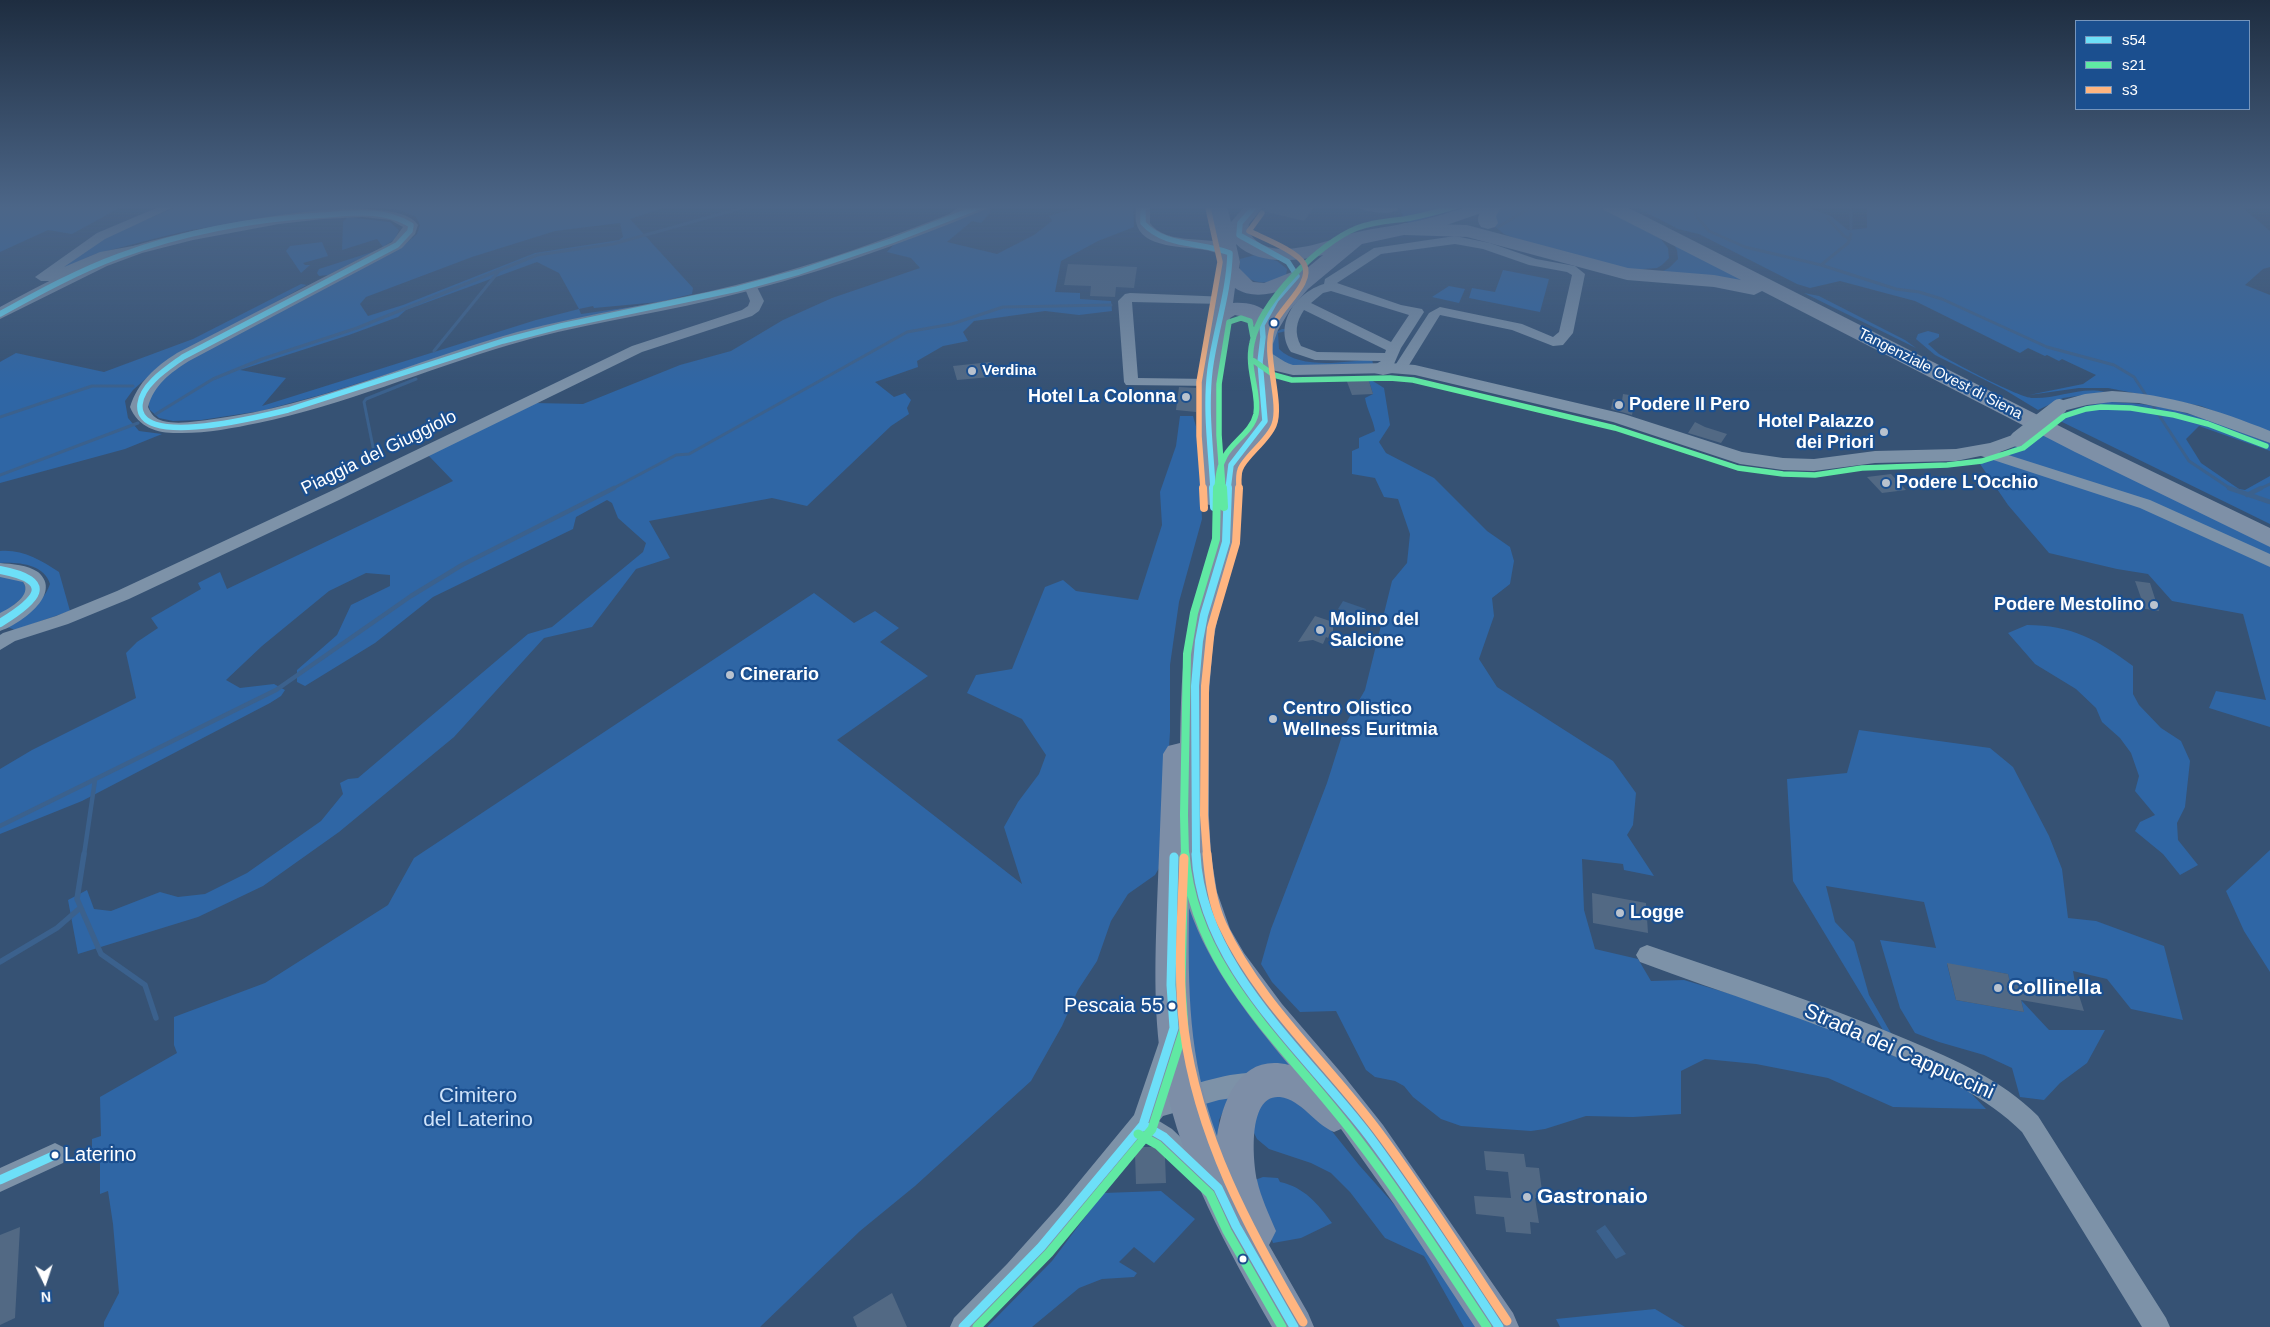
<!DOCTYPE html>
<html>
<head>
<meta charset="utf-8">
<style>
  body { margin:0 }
  #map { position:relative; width:2270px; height:1327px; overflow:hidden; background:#365274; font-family:Arial,sans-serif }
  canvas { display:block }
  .legend { position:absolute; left:2075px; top:20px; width:175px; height:90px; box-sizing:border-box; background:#1b4f8f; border:1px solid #7695bc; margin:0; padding:6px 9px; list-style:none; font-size:15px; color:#fff }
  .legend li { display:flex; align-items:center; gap:10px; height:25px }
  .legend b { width:25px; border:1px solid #7695bc }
  .north { position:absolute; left:20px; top:1257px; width:50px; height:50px; -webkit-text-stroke:4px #1b4f8f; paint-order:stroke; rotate:176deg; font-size:14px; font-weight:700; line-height:20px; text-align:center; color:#fff }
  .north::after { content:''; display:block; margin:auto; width:18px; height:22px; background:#fff; clip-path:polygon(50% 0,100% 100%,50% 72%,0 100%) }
</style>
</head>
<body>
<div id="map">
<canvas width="2270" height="1327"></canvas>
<ul class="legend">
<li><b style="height:6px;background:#6ddff8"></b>s54</li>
<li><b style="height:6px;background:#60e9a3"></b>s21</li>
<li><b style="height:6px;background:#ffb580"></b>s3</li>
</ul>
<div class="north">N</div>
</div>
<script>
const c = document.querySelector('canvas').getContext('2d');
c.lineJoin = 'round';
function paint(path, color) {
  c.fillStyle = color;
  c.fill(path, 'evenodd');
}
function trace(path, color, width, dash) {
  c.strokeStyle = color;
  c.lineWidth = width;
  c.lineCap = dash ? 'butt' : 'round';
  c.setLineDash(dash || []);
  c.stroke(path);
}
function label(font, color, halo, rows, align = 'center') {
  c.font = font + ' Arial,sans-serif';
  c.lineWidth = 4.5;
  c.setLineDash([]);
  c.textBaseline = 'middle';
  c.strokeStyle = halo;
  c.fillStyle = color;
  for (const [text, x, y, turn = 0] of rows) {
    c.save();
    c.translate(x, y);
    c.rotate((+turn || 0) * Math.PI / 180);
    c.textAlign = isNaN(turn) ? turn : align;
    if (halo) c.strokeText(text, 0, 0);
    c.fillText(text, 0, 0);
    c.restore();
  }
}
const green = new Path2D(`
  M0 206H123L72 234 48 230 0 252Z
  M178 206H670L630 219 693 288 692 294 659 302 594 308 593 306 579 309 581 314 645 305 515 334 324 394 261 411 201 420 173 421 159 418 150 410 147 400 152 388 184 361 404 245 417 234 420 225 416 217 400 210 378 208 312 212 191 230 161 237 95 254 52 273 101 239ZM620 223 623 237 619 240 535 253 403 305 368 316 360 304 366 297 472 257 555 231ZM537 262 559 273 579 309 536 320 262 406 286 378 240 370 349 335 398 317 406 310Z
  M991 206 990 213 981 223 972 221 947 242 997 254 1034 235 1052 221 1049 216C1077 206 1104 206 1133 206L1134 227 1098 241 1061 261 1055 292 1080 293V299L1111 301 1112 311 1079 315 1045 311 974 321 963 332 968 341 943 346 917 361 918 367 875 382 894 397 905 393 911 400 907 408 909 414 891 426 807 506 772 498 649 521 670 558 636 569 592 627 544 638 454 737 339 832 263 886 198 917 78 954 68 900 87 890 94 909 111 911 160 892 178 897 205 894 247 873 321 821 343 794 340 783 348 779 358 778 528 634 552 627 643 552 646 543 618 518 612 503 607 500 576 517 573 529 433 597 375 643 305 686 297 682V670L337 635 351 605 390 586V575L366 573 329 591 262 646 226 680 240 688 274 684 285 690 281 696 270 703 82 801 0 834V769L32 750 136 698 126 653 137 642 158 628 151 618 201 589 198 583 220 572 227 589 453 481 428 455 534 403 583 404 680 365 731 351 783 320 832 298 920 268 911 258 887 252 896 242Z
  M1399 206H1466L1409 224 1404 219Z
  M1500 206H1598L1660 238 1668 248 1669 258 1662 265 1657 268 1629 270 1517 239 1504 234 1493 225V211Z
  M1634 206H1805L1831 216 1848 230 1867 228V206H2241L2270 231V267L2263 269 2245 285 2270 295V433L2201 406 2108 388H2079L2029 395 2083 384 2096 375 2062 359 2059 361 2047 355 2045 356 2028 348 2020 353 1915 301 1840 281 1810 288 1797 284 1699 234 1678 229Z
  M347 217 390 222 399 230 395 239 383 247 377 239 342 250 343 222Z
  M322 242 328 256 303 263 305 265H310L301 273 286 251 290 246Z
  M1673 243 1762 287 1661 272 1669 268 1678 259 1677 250Z
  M375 251 328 275 319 276 317 273 319 269Z
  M1255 255 1277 261 1287 269 1286 276C1265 284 1259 286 1240 273V259Z
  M1503 270 1549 279 1540 312 1469 298 1472 288 1495 292Z
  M314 281 160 366 133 390 125 401 128 418 139 431 162 434 125 449 0 483V362L16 353 104 372 193 339 301 284 307 285Z
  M1449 286 1465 289 1459 303 1432 297Z
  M1804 293 1819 296 1905 340 1916 348Z
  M1282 329H1285L1286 331 1278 333 1279 349C1300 370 1345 362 1372 359L1373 364 1292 366 1274 358 1271 352 1276 332Z
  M1928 331 1939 334V337L1928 344 1939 354C1955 363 2019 398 2033 398 2057 399 2081 386 2105 392L2063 398 2038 410 2005 390 1935 355 1916 339 1918 334Z
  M1368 378 1384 388 1390 425 1379 442 1386 453 1434 478 1487 531 1510 547 1514 561 1510 584 1492 598 1494 616 1479 659 1497 687 1613 761 1636 793 1633 825 1627 835 1654 876 1624 870 1623 864 1582 859 1584 910 1595 949 1638 959 1651 981 1684 980 1794 1013 1964 1086 1986 1109 1893 1107 1828 1078 1756 1064 1705 1059 1681 1071V1114L1633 1117 1586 1116 1545 1129 1531 1131 1461 1126 1441 1119 1413 1097 1404 1086 1395 1081 1375 1077 1366 1070 1336 1011 1300 1012 1272 982 1261 964 1271 929 1327 783 1346 723 1365 690 1392 581 1407 563 1410 534 1398 499 1384 497 1375 478 1352 474V451L1359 448V438L1375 431C1373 419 1367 410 1365 398L1373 394Z
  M2109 402C2171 403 2213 421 2270 443V451L2199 426 2186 439 2201 463 2239 489 2245 490 2270 476V524L2056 419C2072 407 2090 405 2109 402Z
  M1180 416H1193L1197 430 1202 519 1179 602 1170 665V732L1162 863 1155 875 1128 894 1111 921 1097 961 1078 990 1062 1026 1031 1081 915 1186 860 1231 760 1327H104V1322L119 1293 113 1224 108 1191 100 1194V1151L92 1154V1139L101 1136 100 1097 177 1053 174 1045V1017L265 983 388 905 414 858 814 593 854 623 875 611 899 628 880 642 928 676 837 740 1022 884 1004 827 1018 802 1039 774 1046 755 1022 719 967 693 976 675 1012 669 1045 587 1063 580 1076 591 1138 600 1162 525 1160 492 1176 446Z
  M2042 432 2270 544V727L2209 708 2216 691 2266 700 2243 614 2172 601 2148 574 2117 569 2049 553 2008 505 1980 464C2000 452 2023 446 2042 432Z
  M0 551C22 549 41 560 59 572L70 611 15 630 5 626C24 615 42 606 50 584 44 564 18 562 0 563Z
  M0 574 22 580 27 590 24 596 0 617Z
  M2027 625C2071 625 2098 640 2133 666V694L2139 705 2161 728 2181 741 2190 761 2185 807 2177 823 2178 840 2198 865 2180 875 2163 854 2135 831 2140 822 2155 815 2135 791 2139 776 2131 753 2120 738 2102 722 2096 708 2076 689 2035 664 2008 633Z
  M1859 730 1990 748 2013 767 2049 836 2062 869 2068 918 2096 921 2164 946 2183 1020 2131 1009 2107 979 2073 971 2075 983 2054 980 2057 991 2010 982 2008 974 1947 964 1956 1000 2024 1012 2021 1000 2049 1030H2105L2087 1063 2060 1083 2044 1100 2020 1097 2012 1068 1984 1055 1939 1042 1915 1033 1900 1008 1880 940 1936 948 1924 902 1826 886 1835 922 1854 942 1869 995 1892 1035H1886L1793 881 1787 779 1847 773Z
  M2270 850V972L2244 931 2226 891Z
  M1186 906H1191L1296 1066 1202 1085 1189 1060Z
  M1231 1095 1219 1120 1218 1143 1202 1102Z
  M1272 1096 1289 1097 1331 1130 1359 1165 1408 1220 1481 1327H1464L1424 1256 1385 1238 1350 1192 1331 1173 1311 1163 1269 1149 1257 1139 1254 1133V1120L1260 1106Z
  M1263 1177 1278 1178 1280 1182C1304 1187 1318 1204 1332 1223L1301 1238 1273 1243 1252 1181Z
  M1161 1191 1195 1219 1154 1263 1134 1247 1119 1262 1137 1273 1134 1277 1102 1279 1079 1288 1032 1327H987L1052 1261 1103 1193Z
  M1655 1309 1685 1327H1560L1556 1319Z`);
const water = new Path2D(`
  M1343 601 1366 609 1360 618 1338 609Z
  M1605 1225 1626 1254 1616 1259 1596 1231Z`);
const streamFar2 = new Path2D(`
  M1694 206 1696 216 1709 231 1745 247 1821 265 1896 289 1919 292 1942 299 2047 347 2114 365 2134 377 2189 461 2231 489
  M1851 206V229
  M1828 219 1844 236 1850 239
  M1498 227 1533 206
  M1821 265 1848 243 1851 234
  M434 351 499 271
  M156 414 213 379 262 359 357 328 537 255 613 244 749 206
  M0 417 92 386H133
  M373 447 364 402 366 399 416 379
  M0 475 138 423
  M612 489 676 455 689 454 907 332 952 324 1003 307 1111 305
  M2259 489 2270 484`);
const streamFar1 = new Path2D(`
  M2229 488 2270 502
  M2247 495 2261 488
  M0 826 276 690 411 596 462 565 614 488
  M84 855 95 780`);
const stream = new Path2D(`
  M84 854 77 899 101 954 145 985 156 1018
  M0 962 57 928 80 908`);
const building = new Path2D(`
  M1266 206H1315L1304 221 1262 211Z
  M1068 264 1137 267 1134 288 1116 287 1115 297 1090 296 1091 286 1064 285Z
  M991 362 990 377 957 380 953 366Z
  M1368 378 1373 394 1352 395 1346 379Z
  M1179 387 1196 388V412L1176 410Z
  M1623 394 1636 396 1632 415 1611 409 1613 399 1622 401Z
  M1695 422 1705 427 1727 434 1721 443 1688 433Z
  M1891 474 1906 490 1882 493 1867 477Z
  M2135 581 2150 583 2159 611 2145 609Z
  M1315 616 1333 622V635L1330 634 1328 638 1326 637 1323 644 1313 640 1298 642Z
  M1592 893 1646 903 1648 933 1593 923Z
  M1947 963 2008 974 2010 982 2057 991 2054 979 2075 983 2084 1011 2021 1000 2024 1012 1956 1000Z
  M1141 1147H1155L1165 1157 1166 1183 1136 1184 1135 1154Z
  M1484 1151 1524 1154 1526 1167 1539 1168 1543 1199 1535 1198 1539 1223 1530 1222 1531 1234 1506 1232 1504 1217 1476 1214 1474 1196 1511 1198 1508 1172 1486 1170Z
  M20 1227 15 1318 0 1325V1235Z
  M892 1293 907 1327H857L853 1317Z`);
const minor = new Path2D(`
  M161 206H176L105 239 64 267 100 252 138 245 142 246 144 249 142 252 107 258 51 281H41L35 277 97 233Z
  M960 206H974L955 220H947L945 217Z
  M1355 206H1394L1399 209C1392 216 1362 212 1355 206Z
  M1455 236 1490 243 1536 259 1575 266 1585 274 1573 333 1563 345 1553 346 1512 330 1440 315 1406 370 1383 375 1370 372 1368 369 1381 361 1315 360 1291 352C1273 325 1296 292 1324 284L1325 279 1374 248ZM1455 244 1483 249 1529 265 1567 272 1572 275 1559 332 1553 337 1522 324 1440 307 1429 313 1396 364H1394L1401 348 1424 312 1422 309 1401 305 1337 283 1381 254ZM1331 291 1409 315 1391 342 1311 303 1323 293ZM1304 310 1386 350 1385 353 1317 352 1301 346C1294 333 1296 322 1304 310Z
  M750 282 755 283 764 301 759 311 752 316 642 352 339 500 129 599 68 624 15 641 0 650V635L3 633 56 616 117 591 329 492 632 346 742 310 748 306 750 301 744 286Z
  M1130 293 1228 297 1230 300 1228 303 1223 304 1132 302 1138 378 1209 379 1216 383 1214 386 1126 385 1124 382 1118 301 1125 294Z
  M1980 446 2150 500 2270 554V567L2140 508 1975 454 1973 451 1975 448Z
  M1647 945C1735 975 1823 1004 1908 1040 1955 1060 2001 1079 2038 1116L2166 1318 2170 1327H2142L2022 1132C1986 1096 1941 1077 1896 1057 1812 1020 1725 994 1640 962L1636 955 1640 948Z
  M1169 1034 1177 1037 1180 1045 1165 1093C1188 1086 1245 1066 1267 1075L1270 1083 1267 1091 1259 1094 1219 1100 1163 1116 1159 1121 1172 1129 1212 1167 1216 1175 1212 1183 1204 1187 1196 1183 1156 1145 1145 1139 1077 1224 981 1327H950L954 1318 1007 1264 1059 1206 1134 1115 1158 1045 1161 1037Z
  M55 1143 63 1147 67 1155 63 1163 0 1192V1168Z`);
const tertiary = new Path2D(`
  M969 206H988L986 209C897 246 806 278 712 300 644 316 575 325 509 345 425 370 344 405 258 423 234 428 208 433 182 433 160 434 139 429 130 407 138 382 155 367 177 353L392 242 403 227 390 220 363 217 323 219 279 224 193 240 142 253 107 266 0 319V307C42 284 85 262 131 247 175 232 390 184 418 225L415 234 402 248 189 361C170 373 154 385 148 407 151 414 155 419 163 421 179 425 198 421 214 419 319 405 416 360 517 332 589 313 664 303 736 285 816 265 893 237 969 206Z
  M1136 206H1150V223C1170 250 1221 230 1238 253L1235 256C1225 259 1216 251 1205 250 1185 246 1141 249 1136 222 1135 217 1136 211 1136 206Z
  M1260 348C1272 351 1281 362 1293 365L1390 363 1415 365 1624 414 1742 452 1783 458 1814 459 1875 451 1956 449 1990 443 2018 433 2024 435 2027 439 2024 443 2000 452 1956 461 1875 463 1814 471 1783 470 1740 464 1613 422 1415 375 1390 373 1293 375 1272 370 1252 353 1254 349Z
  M2112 391C2168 394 2218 410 2270 431V443L2187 413 2139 403 2112 402 2087 405 2059 412 2053 411 2050 407 2053 403 2085 394Z
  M0 563C12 564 28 565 38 572 64 594 19 625 0 631V613C10 608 33 595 23 582L0 577Z`);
const primary = new Path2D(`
  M1209 206H1227L1231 222 1245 206H1264L1249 224 1248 230C1266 266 1325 241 1353 233 1378 227 1404 225 1429 218 1455 212 1464 204 1492 206L1490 210 1441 227 1362 244 1308 289 1290 310 1278 330 1273 344 1271 361 1277 415 1273 428 1243 467 1240 485 1238 547 1220 605 1213 642 1209 693V818L1211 855 1217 892 1230 929 1244 953 1282 1004 1344 1076 1383 1125 1513 1313 1519 1327H1475L1394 1204 1341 1129 1334 1132C1313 1123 1302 1100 1280 1097 1247 1094 1253 1161 1257 1180 1261 1198 1269 1214 1276 1231L1269 1245 1308 1313 1314 1327H1272C1227 1248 1182 1168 1164 1078 1153 1021 1155 963 1157 905 1159 855 1161 804 1163 754L1168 746 1180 743C1181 703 1181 664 1189 625 1194 598 1206 574 1212 548 1216 534 1215 520 1215 506L1205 504 1202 498 1197 436 1198 383 1220 262ZM1236 244C1257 265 1297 262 1323 255L1306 269 1297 270 1264 283 1253 282 1239 268 1240 262ZM1235 288C1250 298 1268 295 1284 290L1267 313C1260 304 1244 302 1233 303ZM1235 315 1248 318 1257 330C1240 367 1263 393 1253 422 1248 436 1231 446 1223 458 1217 411 1222 366 1230 318ZM1189 908C1210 968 1249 1017 1289 1065 1242 1053 1223 1098 1217 1136 1188 1057 1188 991 1189 908Z`);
const trunk = new Path2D(`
  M1484 206H1502L1496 216 1498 223 1495 227 1488 229 1481 227C1475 219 1479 214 1484 206Z
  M1602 206H1625L2091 442 2270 528V547L2075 452 1762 291 1754 295 1714 287 1627 280 1467 237 1405 235 1398 233 1395 229 1398 225 1405 223 1467 225 1628 268 1714 275 1741 280 1604 210Z`);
const tertiaryBridge = new Path2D(`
  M2018 439 2059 407`);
const bus1Far2 = new Path2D(`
  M1143 206V223C1166 248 1199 241 1230 253 1229 293 1215 331 1210 370 1205 410 1211 450 1213 489
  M0 314C38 293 78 271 119 256 184 232 254 219 323 215 354 213 383 208 411 225L410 231 397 245 183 357C168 368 142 384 140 404 135 450 266 415 288 410L503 341 561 326 737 289 799 272 891 241 981 206
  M1228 489 1231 465 1265 421 1260 362 1263 337 1262 325 1276 300 1297 276 1288 262 1239 235 1240 223 1255 206`);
const bus1Far1 = new Path2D(`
  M1213 488 1214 507
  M0 570C58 581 36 601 0 623
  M1196 855 1195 686 1199 641 1204 615 1226 542 1228 488`);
const bus1 = new Path2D(`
  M1196 854C1201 966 1305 1052 1369 1136 1415 1198 1457 1263 1499 1327
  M1143 1125 1164 1137 1218 1188 1236 1226 1294 1327
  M0 1180 55 1155
  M963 1327 1041 1247 1143 1125 1174 1028 1171 985 1174 857`);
const bus2Far2 = new Path2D(`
  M1254 361 1274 375 1292 380 1390 378 1413 380 1615 428 1738 468 1783 474 1815 475 1862 468 1947 465 1982 461 2023 448 2064 416 2086 409 2101 407 2131 408 2174 415 2208 424 2266 446
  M1217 489C1218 478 1219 466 1225 456 1233 441 1252 432 1256 414 1260 393 1246 369 1252 343 1260 302 1319 243 1357 228 1372 222 1389 221 1405 219 1423 216 1440 211 1457 206
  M1223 489 1219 435V384L1229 322 1241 318 1250 321 1253 337`);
const bus2Far1 = new Path2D(`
  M1223 488 1224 507
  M1185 855 1184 815 1187 654 1194 613 1216 539 1217 488`);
const bus2 = new Path2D(`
  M1185 854C1194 972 1289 1048 1356 1137 1403 1198 1444 1263 1487 1327
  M1138 1134 1158 1145 1210 1194 1227 1231 1282 1327
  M977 1327 1049 1253 1152 1129 1184 1029 1181 985 1184 857`);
const bus3Far2 = new Path2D(`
  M1203 489 1199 436V382L1220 262 1208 208
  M1239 489C1239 483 1238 476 1240 470 1244 457 1268 441 1274 425 1283 402 1262 353 1273 326 1281 306 1314 283 1304 264 1297 251 1263 238 1249 231L1262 213`);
const bus3Far1 = new Path2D(`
  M1203 488 1204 508
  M1207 855 1204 815 1205 686 1211 628 1236 543 1239 488`);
const bus3 = new Path2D(`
  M1207 854C1209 877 1212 902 1222 924 1258 1002 1326 1062 1377 1130 1423 1191 1464 1257 1507 1321
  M1184 858C1182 915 1177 972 1184 1029 1198 1136 1249 1230 1303 1322`);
const markers = [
  [1274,323,4.5,"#fff"],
  [972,371,5,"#b9c2ce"],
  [1186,397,5,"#b9c2ce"],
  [1619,405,5,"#b9c2ce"],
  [1884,432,5,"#b9c2ce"],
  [1886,483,5,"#b9c2ce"],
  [2154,605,5,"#b9c2ce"],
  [1320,630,5,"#b9c2ce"],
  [730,675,5,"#b9c2ce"],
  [1273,719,5,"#b9c2ce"],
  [1620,913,5,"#b9c2ce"],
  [1998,988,5,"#b9c2ce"],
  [1172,1006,4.5,"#fff"],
  [55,1155,4.5,"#fff"],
  [1527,1197,5,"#b9c2ce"],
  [1243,1259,4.5,"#fff"]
];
const farPoinames = [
  ["Verdina",982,371]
];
const farStreetnames = [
  ["Tangenziale Ovest di Siena",1940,374,27]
];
const poiNames = [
  ["Hotel La Colonna",1176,397,"right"],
  ["Podere Il Pero",1629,405],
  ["Hotel Palazzo",1874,422,"right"],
  ["dei Priori",1874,443,"right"],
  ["Podere L'Occhio",1896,483],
  ["Podere Mestolino",2144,605,"right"],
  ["Molino del",1330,620],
  ["Salcione",1330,641],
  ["Cinerario",740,675],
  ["Centro Olistico",1283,709],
  ["Wellness Euritmia",1283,730],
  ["Logge",1630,913]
];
const streetNames = [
  ["Piaggia del Giuggiolo",379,453,-26]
];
const nearBusnames = [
  ["Pescaia 55",1163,1006],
  ["Laterino",64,1155,"left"]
];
const nearPoinames = [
  ["Collinella",2008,988],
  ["Gastronaio",1537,1197]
];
const nearStreetnames = [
  ["Strada dei Cappuccini",1899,1052,24]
];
const nearParknames = [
  ["Cimitero",478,1096],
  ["del Laterino",478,1120]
];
paint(green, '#2f66a5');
paint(water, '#3b618d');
trace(streamFar2, '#3b618d', 3);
trace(streamFar1, '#3b618d', 4.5);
trace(stream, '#3b618d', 5.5);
paint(building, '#526984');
paint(minor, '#7d92a8');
paint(tertiary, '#7d92a8');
paint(primary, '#7d8ea7');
paint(trunk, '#7e90a7');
trace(tertiaryBridge, '#7d92a8', 16);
trace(bus1Far2, '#6ddff8', 5.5);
trace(bus1Far1, '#6ddff8', 8);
trace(bus1, '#6ddff8', 9);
trace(bus2Far2, '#60e9a3', 5.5);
trace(bus2Far1, '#60e9a3', 8);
trace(bus2, '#60e9a3', 9);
trace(bus3Far2, '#ffb580', 5.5);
trace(bus3Far1, '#ffb580', 8);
trace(bus3, '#ffb580', 9);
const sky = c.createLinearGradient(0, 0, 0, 391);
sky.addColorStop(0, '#1e2d40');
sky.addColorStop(0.53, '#4c6688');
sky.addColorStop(1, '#4c668800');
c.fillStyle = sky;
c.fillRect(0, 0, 2270, 391);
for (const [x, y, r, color] of markers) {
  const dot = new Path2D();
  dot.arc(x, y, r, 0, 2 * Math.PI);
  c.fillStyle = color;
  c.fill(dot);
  trace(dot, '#1b4f8f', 2);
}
label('bold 15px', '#fff', '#1b4f8f', farPoinames, 'left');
label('15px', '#fff', '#1b4f8f', farStreetnames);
label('bold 18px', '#fff', '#1b4f8f', poiNames, 'left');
label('18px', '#fff', '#1b4f8f', streetNames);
label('20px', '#fff', '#1b4f8f', nearBusnames, 'right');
label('bold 21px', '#fff', '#1b4f8f', nearPoinames, 'left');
label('21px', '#fff', '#1b4f8f', nearStreetnames);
label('21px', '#cfe3fa', '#1b4f8f', nearParknames);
</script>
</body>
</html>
